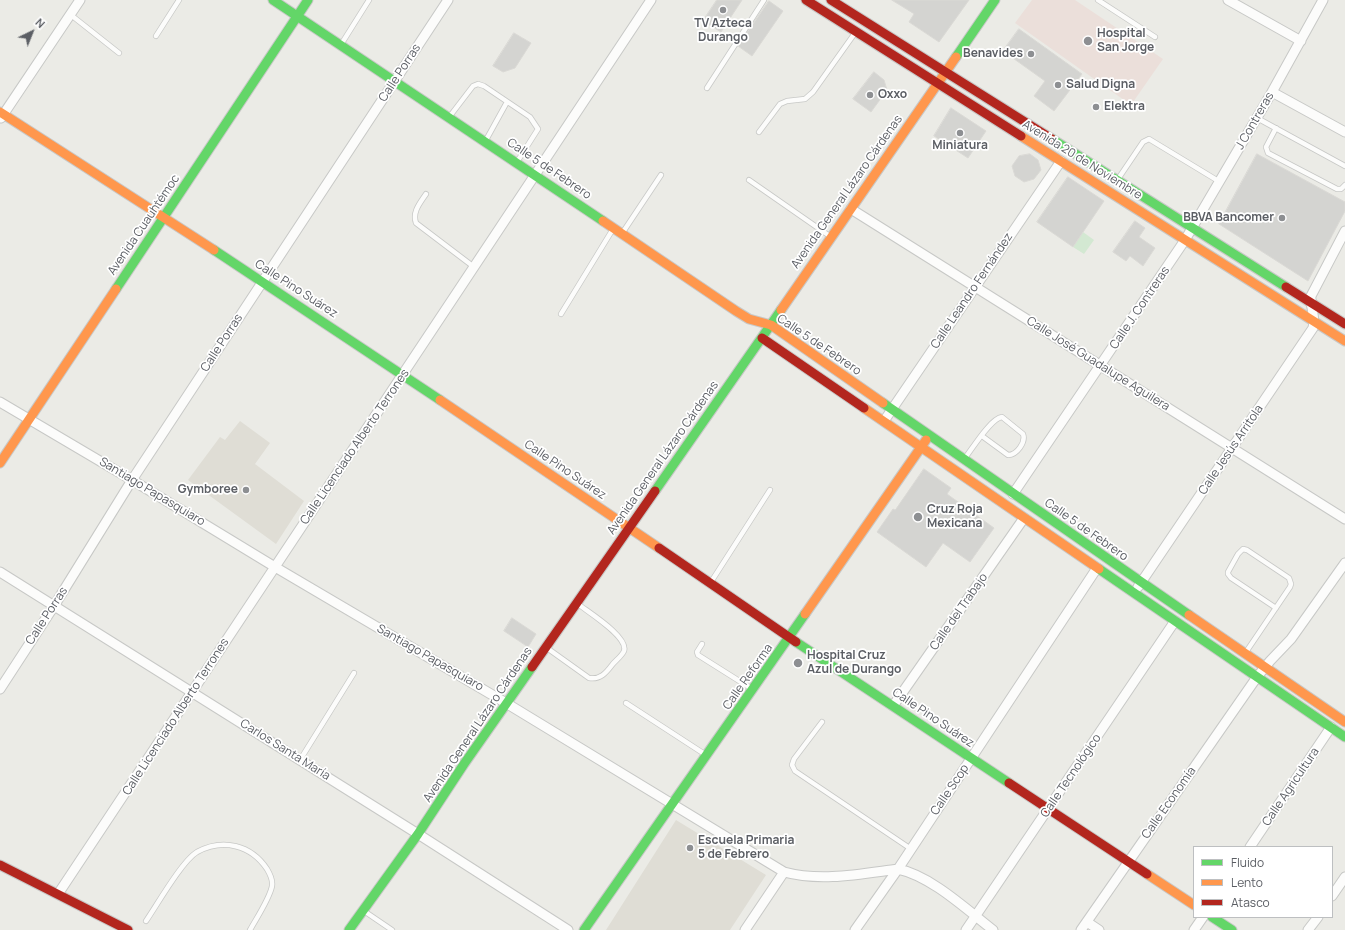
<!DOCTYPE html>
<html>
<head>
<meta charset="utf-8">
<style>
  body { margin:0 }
  #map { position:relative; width:1345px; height:930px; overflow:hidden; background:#ebebe6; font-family:Manrope,sans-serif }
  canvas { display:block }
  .legend { position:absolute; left:1193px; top:846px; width:140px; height:72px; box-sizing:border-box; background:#fff; border:1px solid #bdbfc1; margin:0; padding:5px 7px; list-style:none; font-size:12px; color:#5b5e64 }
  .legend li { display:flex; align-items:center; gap:8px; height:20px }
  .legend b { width:20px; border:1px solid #bdbfc1 }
  .north { position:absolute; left:12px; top:12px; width:40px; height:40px; -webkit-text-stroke:3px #fff; paint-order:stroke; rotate:43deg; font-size:11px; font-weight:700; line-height:16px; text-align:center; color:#5b5e64 }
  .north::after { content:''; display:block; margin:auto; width:14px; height:18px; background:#5b5e64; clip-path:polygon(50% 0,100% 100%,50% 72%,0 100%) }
</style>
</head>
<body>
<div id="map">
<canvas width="1345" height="930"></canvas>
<ul class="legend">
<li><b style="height:5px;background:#63d668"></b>Fluido</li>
<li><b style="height:5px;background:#ff974d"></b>Lento</li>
<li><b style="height:5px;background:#b3261e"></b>Atasco</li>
</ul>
<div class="north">N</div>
</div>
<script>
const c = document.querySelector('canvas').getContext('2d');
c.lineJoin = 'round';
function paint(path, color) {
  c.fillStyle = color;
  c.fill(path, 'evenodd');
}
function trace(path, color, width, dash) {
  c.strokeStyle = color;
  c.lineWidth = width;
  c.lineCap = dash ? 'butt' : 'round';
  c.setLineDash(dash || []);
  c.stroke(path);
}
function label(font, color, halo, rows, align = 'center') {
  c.font = font + ' Manrope,sans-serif';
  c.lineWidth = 3.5;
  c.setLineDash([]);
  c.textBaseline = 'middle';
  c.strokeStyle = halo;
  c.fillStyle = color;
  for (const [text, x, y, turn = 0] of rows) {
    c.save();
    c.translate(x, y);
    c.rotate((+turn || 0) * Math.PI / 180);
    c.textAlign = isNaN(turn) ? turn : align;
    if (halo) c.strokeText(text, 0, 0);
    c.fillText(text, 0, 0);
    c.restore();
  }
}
const education = new Path2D(`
  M240 421 270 443 255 464 304 501 276 544 188 480 220 437 225 440Z
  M676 820 766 875 730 930H606Z`);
const medical = new Path2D(`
  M1032 0H1075L1163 59 1131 105 1015 23Z`);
const green = new Path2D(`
  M1083 232 1094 240 1084 254 1073 247Z`);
const building = new Path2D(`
  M717 0H742L721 32 703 21Z
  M892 0H969L939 42 909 22 914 14Z
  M769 1 783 11 752 56 738 46Z
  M1019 29 1082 74 1054 111 1034 96 1045 81 1003 51Z
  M514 33 531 43 515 68 503 72 493 66Z
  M874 72 884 80 887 90 871 112 853 99Z
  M951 108 986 131 968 158 934 136Z
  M1030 154 1038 160 1041 170 1034 179 1024 182 1015 176 1012 166 1019 156Z
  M1257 154 1345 202V211L1308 281 1219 224Z
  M1068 177 1104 201 1073 247 1037 222Z
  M1135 221 1145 228 1139 237 1155 248 1143 266 1130 256 1126 261 1113 252Z
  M924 469 951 488 947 494 994 528 970 562 943 543 926 567 877 532 893 509 895 510Z
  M512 618 536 634 528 647 504 631Z`);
const lane = new Path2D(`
  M1098 0 1155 37
  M71 15 119 53
  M156 36 179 0
  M342 43 369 0
  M707 88 764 0
  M450 116 473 86 478 84 484 86 530 117 538 129 517 162
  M1257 118 1345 166
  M1276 128 1266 147 1268 153 1337 189H1341L1345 185
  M759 132 780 104 787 101 805 99 813 92 855 33
  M486 140 507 102
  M1118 179 1143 142 1149 139 1220 182
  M749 180 831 237
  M426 194C420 203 412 212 416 223L474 267
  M623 232 661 175
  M561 314 613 229
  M965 458C972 449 991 418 1002 417L1023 434C1026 442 1017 455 1008 455L982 436
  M711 582 770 490
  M702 644 697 652 698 655 752 689
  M547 648 589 678C600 680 606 673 612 665 615 661 622 656 624 651 629 637 588 612 578 604
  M1246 652 1290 587 1291 584 1289 578 1247 550 1243 549 1238 554 1228 572V574L1231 578 1276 608
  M626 703 706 755
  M822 722 794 759 792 765 795 771 911 849
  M300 760 354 673
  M364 911 392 930
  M146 921C157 905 182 861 197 852 223 838 251 845 267 869 270 874 273 880 272 886 270 898 256 919 250 930`);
const street = new Path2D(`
  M1228 0 1301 41
  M1272 92 1345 132
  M1 118 80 0
  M851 209 1345 519
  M0 402 132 480 275 567 506 703 784 872C821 882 860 874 898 869 931 876 966 909 993 930
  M884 421 1061 161
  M1013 494 1185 240 1272 92 1323 0
  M0 572 418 834 568 930
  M1138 587 1313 328C1316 317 1310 307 1311 296L1345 231
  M0 689 54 606 132 480 448 0
  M893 706 1024 518
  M1250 847 1331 727
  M58 894 651 0
  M1332 896 1345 877
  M1087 922 1099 930
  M745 930 784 872
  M855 930 898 869 1097 568
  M966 930 1175 621
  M1081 930 1257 677 1270 661 1291 639 1345 563
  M1194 930 1203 917
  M1308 930 1318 917`);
const fast = new Path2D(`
  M273 0 603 221
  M956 57 995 0
  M1052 139 1286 287
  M214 250 440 400
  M116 289 308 0
  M883 403 1189 615
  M655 491 781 310
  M1099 569 1345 737
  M796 642 1009 783
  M1212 917 1232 930
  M349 930 418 834 464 764 532 667
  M584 930 805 614`);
const slow = new Path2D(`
  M0 112 214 250
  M1021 136 1345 341
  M603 221 736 311 749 319 771 325 883 403
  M781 310 956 57
  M440 400 659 548
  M864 408 1099 569
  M0 463 116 289
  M805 614 926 440
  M1189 615 1345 722
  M1147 874 1194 905`);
const jam = new Path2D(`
  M806 0 1021 136
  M831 0 1052 139
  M1286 287 1345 324
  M762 338 864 408
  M659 548 796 642
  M532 667 655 491
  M1009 783 1147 874
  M0 865 128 930`);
const markers = [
  [723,10,4,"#8d8f92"],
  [1088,41,5,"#8d8f92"],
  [1031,54,4,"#8d8f92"],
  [1058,85,4,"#8d8f92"],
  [870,95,4,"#8d8f92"],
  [1096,107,4,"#8d8f92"],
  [960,133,4,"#8d8f92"],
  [1282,218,4,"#8d8f92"],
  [246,490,4,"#8d8f92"],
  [918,517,5,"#8d8f92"],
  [798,663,5,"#8d8f92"],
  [690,848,4,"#8d8f92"]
];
const poiNames = [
  ["TV Azteca",723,24,"center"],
  ["Durango",723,38,"center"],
  ["Hospital",1097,34],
  ["San Jorge",1097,48],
  ["Benavides",1023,54,"right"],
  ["Salud Digna",1066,85],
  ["Oxxo",878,95],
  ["Elektra",1104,107],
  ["Miniatura",960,146,"center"],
  ["BBVA Bancomer",1274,218,"right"],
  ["Gymboree",238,490,"right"],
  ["Cruz Roja",927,510],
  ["Mexicana",927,524],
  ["Hospital Cruz",807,656],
  ["Azul de Durango",807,670],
  ["Escuela Primaria",698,841],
  ["5 de Febrero",698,855]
];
const streetNames = [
  ["Calle Porras",400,73,-57],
  ["J Contreras",1255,121,-60],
  ["Avenida 20 de Noviembre",1082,160,32],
  ["Calle 5 de Febrero",549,169,34],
  ["Avenida General Lázaro Cárdenas",847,192,-55],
  ["Avenida Cuauhtémoc",144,225,-56],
  ["Calle Pino Suárez",296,289,33],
  ["Calle Leandro Fernández",972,291,-56],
  ["Calle J. Contreras",1140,308,-56],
  ["Calle Porras",222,343,-57],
  ["Calle 5 de Febrero",819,345,34],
  ["Calle José Guadalupe Aguilera",1098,364,32],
  ["Calle Licenciado Alberto Terrones",355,447,-56],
  ["Calle Jesús Arritola",1231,450,-56],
  ["Avenida General Lázaro Cárdenas",663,458,-55],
  ["Calle Pino Suárez",565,470,34],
  ["Santiago Papasquiaro",152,492,31],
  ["Calle 5 de Febrero",1086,530,35],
  ["Calle del Trabajo",959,612,-55],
  ["Calle Porras",47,616,-57],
  ["Santiago Papasquiaro",430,658,30],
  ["Calle Reforma",748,677,-55],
  ["Calle Licenciado Alberto Terrones",176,717,-57],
  ["Calle Pino Suárez",933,718,34],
  ["Avenida General Lázaro Cárdenas",478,725,-56],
  ["Carlos Santa María",285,750,32],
  ["Calle Tecnológico",1071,776,-56],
  ["Calle Agricultura",1291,787,-56],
  ["Calle Scop",950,790,-56],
  ["Calle Economía",1169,803,-55]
];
paint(education, '#dfddd5');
paint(medical, '#ebdfda');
paint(green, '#d3e8d2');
paint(building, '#d4d4d1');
trace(building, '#dad9d5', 1);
trace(lane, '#c7c8c6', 6);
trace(street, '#c7c8c6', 11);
trace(fast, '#c8c8c7', 11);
trace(slow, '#c8c8c7', 11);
trace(jam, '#c8c8c7', 11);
trace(lane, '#fcfcfb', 4.5);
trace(street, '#fcfcfb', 9);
trace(fast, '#63d668', 9);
trace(slow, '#ff974d', 9);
trace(jam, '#b3261e', 9);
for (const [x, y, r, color] of markers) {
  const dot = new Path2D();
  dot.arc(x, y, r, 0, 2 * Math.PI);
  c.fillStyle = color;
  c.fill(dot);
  trace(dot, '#fff', 1.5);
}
label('bold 12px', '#5b5e64', '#fff', poiNames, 'left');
label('12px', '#5b5e64', '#fff', streetNames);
</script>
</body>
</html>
